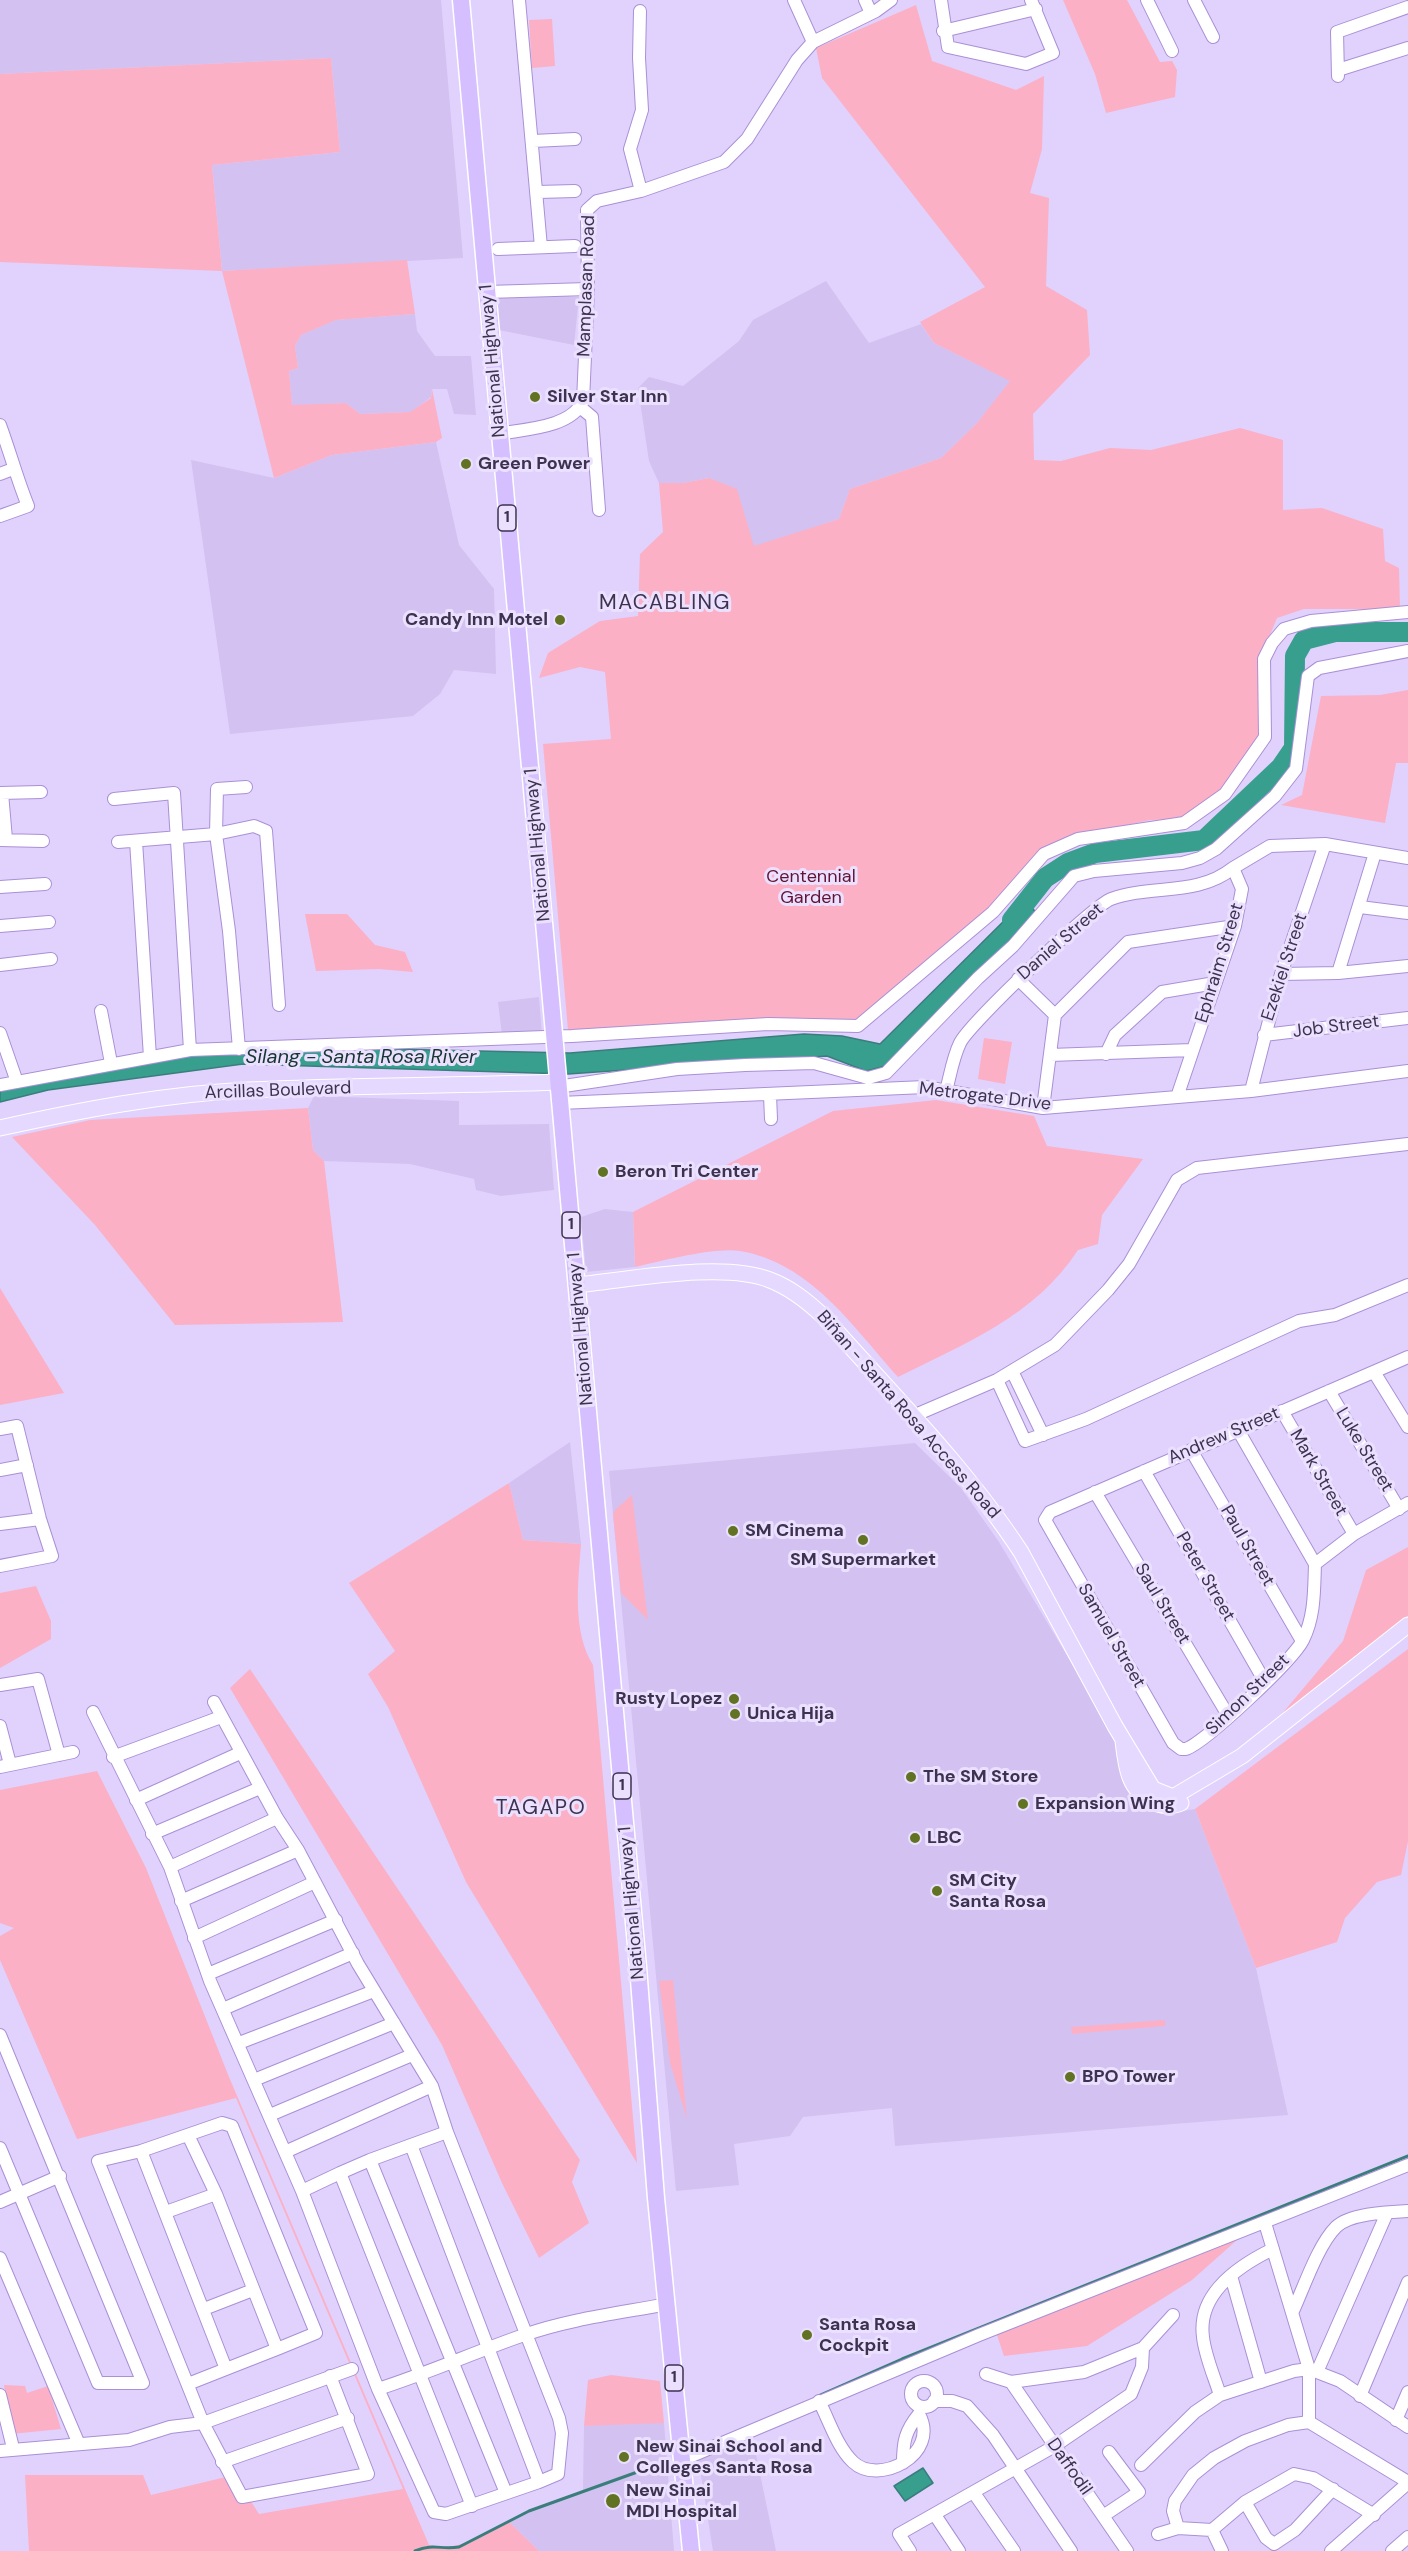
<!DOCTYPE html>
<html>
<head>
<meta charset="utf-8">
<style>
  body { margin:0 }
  canvas { display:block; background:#e0d1fd }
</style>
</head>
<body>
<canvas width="1408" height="2551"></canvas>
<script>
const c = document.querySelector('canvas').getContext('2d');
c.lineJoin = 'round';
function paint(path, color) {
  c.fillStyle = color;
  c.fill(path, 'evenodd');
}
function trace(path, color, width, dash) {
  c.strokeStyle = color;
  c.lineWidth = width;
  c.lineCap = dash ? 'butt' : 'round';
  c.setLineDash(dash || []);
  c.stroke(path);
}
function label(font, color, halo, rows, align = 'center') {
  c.font = font + ' "DM Sans",sans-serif';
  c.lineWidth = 6;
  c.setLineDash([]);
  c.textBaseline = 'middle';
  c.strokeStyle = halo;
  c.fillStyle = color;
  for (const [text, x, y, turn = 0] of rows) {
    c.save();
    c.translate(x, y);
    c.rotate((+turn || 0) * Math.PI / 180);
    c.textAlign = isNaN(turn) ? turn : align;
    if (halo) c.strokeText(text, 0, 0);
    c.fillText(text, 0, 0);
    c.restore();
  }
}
const built = new Path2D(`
  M0 0H441L463 258 222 271 212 165 340 152 331 58 0 74Z
  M826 281 869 343 921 324 934 343 1011 381 977 423 941 458 850 489 839 519 754 547 709 478 683 483H659L649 461 638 388 649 377 683 386 739 341 753 320Z
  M496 295 579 297 574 345 499 330Z
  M415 314 417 331 435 356H471L476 415 454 414 447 389H432L431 397 411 412 360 414 346 403 292 406 289 371 298 368 295 346 301 335 335 320Z
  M436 442 459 545 494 589 496 674 454 670 440 694 413 716 230 734 191 460 274 478 332 455Z
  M539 997 542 1035H502L498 1002Z
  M314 1096 459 1101V1125L549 1124 554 1190 501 1196 476 1190 474 1179 410 1164 324 1161 313 1150 308 1108Z
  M605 1209 633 1212 635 1267 586 1272 581 1217Z
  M570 1442 581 1544 523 1540 509 1483Z
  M915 1443 961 1488 999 1542 1162 1814 1195 1809 1256 1968 1288 2115 895 2146 892 2108 803 2117 790 2136 734 2144 739 2185 676 2191 609 1471Z
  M622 2423H664L674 2551H539L508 2521 583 2491 584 2426Z
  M753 2440 776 2551H713L698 2457Z`);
const green = new Path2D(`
  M1063 0H1127L1160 62 1172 61 1177 70 1175 97 1106 113 1095 74Z
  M916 5 932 61 1016 90 1044 76 1042 149 1030 193 1049 198 1046 286 1087 310 1090 355 1033 414 1034 460 1061 461 1110 448 1151 450 1240 428 1283 440V510L1322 508 1383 529 1385 561 1399 568 1400 609H1304L1277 618 1260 659 1261 735 1222 792 1178 819 1150 820 1077 836 1042 852 994 914 861 1021 568 1030 543 744 611 739 605 672 580 667 539 678 548 653 600 621 638 616 640 554 663 532 659 483H683L709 478 737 489 754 546 839 519 850 489 941 458 977 423 1010 381 934 343 920 322 985 287 822 78 816 48Z
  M552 19 555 66 532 68 529 20Z
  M331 58 340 152 212 165 222 271 407 260 415 314 336 320 301 335 295 346 298 368 289 371 292 405 346 403 360 414 410 412 431 398 432 389 442 438 436 442 332 455 274 478 222 271 0 262V74Z
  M1408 690V763H1396L1385 823 1281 805 1302 795 1321 696 1380 695Z
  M305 914H347L375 945 405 952 413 972 379 969 316 971Z
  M984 1038 1012 1042 1005 1084 978 1079Z
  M936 1100 1034 1116 1047 1146 1143 1159 1102 1215 1098 1244 1078 1250C1035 1316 966 1343 898 1377 853 1327 811 1263 740 1251 715 1247 661 1261 635 1267L633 1212 833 1111Z
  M308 1108 313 1150 324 1161 343 1322 175 1325 95 1225 12 1137 90 1120Z
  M0 1288 64 1393 0 1405Z
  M509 1483 523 1540 581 1544C578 1583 572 1631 593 1665L637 2163 466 1882 388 1707 368 1674 395 1651 349 1583Z
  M632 1495 648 1620 621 1593 613 1514 616 1509Z
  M1408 1547V1616L1281 1715 1343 1641 1366 1570Z
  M36 1586 51 1621V1639L0 1668V1593Z
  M1408 1649V1841L1401 1875 1377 1882 1345 1918 1337 1942 1256 1968 1195 1809Z
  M250 1669 580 2160 572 2182 589 2223 539 2258 502 2183 442 2045 230 1688Z
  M97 1771 146 1868 229 2077 429 2545C463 2551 479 2537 508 2521L539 2551H415L418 2549 411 2551H29L25 2475H143L151 2495 234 2475 259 2514 403 2489 236 2098 77 2139 0 1960V1936L14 1928 0 1923V1790Z
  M673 1980 687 2119 670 2063 659 1981Z
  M1165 2020V2026L1072 2034 1071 2027Z
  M1246 2232 1192 2280 1087 2346 1004 2356 996 2332Z
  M611 2375 660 2381 664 2423 584 2426 588 2380Z
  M4 2385 25 2386 27 2393 48 2386 61 2429 11 2434Z`);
const water = new Path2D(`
  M1026 899 1036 913 889 1065 866 1071 827 1056 568 1074 243 1064 48 1090 0 1102V1086L181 1056 296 1047 570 1053 804 1034 842 1036 880 1044Z
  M923 2468 933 2483 905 2501 894 2486Z`);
const stream = new Path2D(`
  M818 2396 902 2359 1408 2156
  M415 2551C434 2543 440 2550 459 2547L529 2511 654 2466`);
const river = new Path2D(`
  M1012 920 1045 878 1068 863 1095 853 1204 840 1281 767 1294 748 1295 656 1304 640 1335 632H1408`);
const minor = new Path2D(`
  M519 0 541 247
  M794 0 813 42
  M865 0 871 13
  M941 0 948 47 1026 64 1053 53 1031 0
  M1147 0 1172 51
  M1194 0 1213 37
  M640 11 639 58 642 110 630 149 641 191
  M943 31 1036 9
  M1338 70 1408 48
  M1338 76 1337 32 1408 7
  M533 141 575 139
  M538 192 575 191
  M498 249 575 246
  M487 292 588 289
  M580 407 592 417 599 510
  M0 425C10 452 17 479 28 506L0 516
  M498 434C524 429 571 428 583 401L588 289 587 210 597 201 641 191 724 162 747 139 797 60 813 42 876 11 891 0
  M0 474 13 469
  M0 793 41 792
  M2 793 6 839
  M114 799 174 793 190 1050
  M0 840 43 841
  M136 841 150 1057
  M118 842 216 834 254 826 266 831 279 1005
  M0 887 45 884
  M1360 907 1408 913
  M0 926 49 922
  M0 965 51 959
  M1338 973 1375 853
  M1281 974 1338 973 1408 966
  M1018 979 1055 1015 1043 1108
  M101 1011 111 1063
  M1055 1015 1128 942 1235 926
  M0 1033 17 1082
  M1264 1035 1408 1018
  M239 1049 229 931 216 834 217 789 246 787
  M1106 1054 1115 1035 1162 992 1215 983
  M1050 1055 1192 1050
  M558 1082 564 1086 677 1069 745 1065 814 1063 868 1078 886 1073 978 978 1013 946 1074 876 1094 871 1182 863 1200 858 1216 849 1275 796 1296 769 1308 676 1319 668 1408 651
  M0 1085 190 1050 572 1036 768 1024 858 1026 993 912 1044 854 1078 839 1184 823 1225 794 1265 737 1264 659 1272 643 1284 629 1311 621 1408 612
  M946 1091C950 1076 953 1057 960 1043 969 1024 1093 906 1111 899 1151 884 1197 897 1233 868
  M1251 1091 1281 974 1325 844
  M770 1095 771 1119
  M1177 1097 1235 926 1242 889 1233 868 1270 846 1325 844 1408 858
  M560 1103 925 1087 1043 1108 1251 1091 1408 1071
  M1408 1357 1050 1512 1045 1520 1173 1743 1181 1749H1186C1207 1741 1293 1660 1303 1640 1315 1616 1314 1590 1315 1564L1354 1534 1408 1503
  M1012 1371 1043 1435
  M1374 1372 1408 1427
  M997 1380 1025 1441 1086 1419 1299 1321 1335 1315 1408 1285
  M1329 1391 1399 1509
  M1282 1411 1354 1534
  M913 1416 997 1380 1055 1345 1108 1290 1129 1264 1177 1180 1197 1168 1408 1144
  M0 1429 17 1426 40 1519 52 1556 0 1566
  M1238 1430 1315 1564
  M1191 1450 1302 1641
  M0 1470 27 1465
  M1144 1471 1265 1682
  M1095 1492 1229 1717
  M0 1524 40 1519
  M0 1685 38 1679 59 1755
  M214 1702 277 1818 298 1850 358 1964 432 2086 447 2132
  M93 1712 170 1867 210 1981 302 2191
  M0 1726 10 1764
  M113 1757 221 1717
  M0 1767 73 1752
  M136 1800 240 1753
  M152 1834 260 1788
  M170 1867 277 1818
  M181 1901 298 1850
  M194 1938 315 1882
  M208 1974 336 1920
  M223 2009 353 1953
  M0 2035 143 2383H98L0 2148
  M239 2043 374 1991
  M254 2080 394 2023
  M270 2115 412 2055
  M188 2135 216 2194 277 2349 316 2333 232 2126 222 2123 141 2151 98 2161 203 2423 242 2497 368 2474 330 2376
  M411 2145 447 2132 559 2418 562 2433 558 2474 539 2482
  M141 2151 226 2369 188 2384
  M285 2152 432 2086
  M370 2160 411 2145 539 2482 446 2514 434 2512 378 2389C428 2373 475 2352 524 2335 569 2319 620 2313 667 2304
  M340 2173 370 2160 506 2493
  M0 2202 60 2176
  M166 2212 216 2194
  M1265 2223 1309 2369V2422
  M0 2258 78 2442
  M1231 2276 1261 2382
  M204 2309 253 2290
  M1293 2311C1304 2287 1318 2245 1336 2227 1350 2213 1389 2212 1408 2211
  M226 2369 277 2349
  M1317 2372 1387 2213
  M986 2374 1011 2382 1084 2372 1143 2348 1173 2315
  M911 2394a13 13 0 1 1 26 0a13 13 0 1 1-26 0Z
  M1011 2382 1127 2551
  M378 2389 302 2191 340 2173 472 2506
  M0 2395 13 2448
  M1220 2395C1214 2376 1205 2356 1203 2337 1197 2293 1240 2265 1273 2249
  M1360 2396 1408 2282
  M819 2401C829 2420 837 2447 853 2462 878 2486 941 2455 919 2414 905 2431 903 2442 903 2463
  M934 2401H952L967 2406 993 2435 1071 2551
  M1396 2420 1408 2392
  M0 2451 129 2440 170 2427 203 2423 352 2369
  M682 2460 979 2335 1408 2165
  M222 2462 348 2418
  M1141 2465 1195 2412 1220 2395 1294 2371 1309 2369 1340 2381 1408 2427
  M974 2493 1014 2551
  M1245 2502 1266 2538 1274 2544 1295 2530 1333 2489
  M935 2515 959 2551
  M1103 2516 1139 2492 1109 2452
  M1178 2528 1173 2511 1175 2501 1193 2475 1214 2458 1245 2441 1288 2425 1309 2422 1408 2482
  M1212 2530 1245 2502 1294 2474 1313 2478 1374 2515
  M1158 2534 1178 2528 1212 2530 1222 2551
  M910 2551 899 2534 1053 2447 1131 2394 1142 2367 1143 2348
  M1331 2551 1408 2483
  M1392 2551 1408 2537`);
const major = new Path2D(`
  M0 1128C81 1110 164 1094 248 1090 351 1085 455 1086 558 1082
  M576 1285C629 1280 722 1261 770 1280 791 1288 807 1301 823 1316 891 1393 965 1466 1021 1552L1115 1726 1153 1789 1173 1797 1242 1756 1408 1625
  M1123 1741C1126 1767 1128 1790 1153 1802 1161 1806 1173 1807 1181 1803`);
const highway = new Path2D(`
  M461 0 638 1967 656 2198 691 2551`);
const markers = [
  [535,397,6,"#617322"],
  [466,464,6,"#617322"],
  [560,620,6,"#617322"],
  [603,1172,6,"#617322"],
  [733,1531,6,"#617322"],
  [863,1540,6,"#617322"],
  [734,1699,6,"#617322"],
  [735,1714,6,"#617322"],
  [911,1777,6,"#617322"],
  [1023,1804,6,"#617322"],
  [915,1838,6,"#617322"],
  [937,1891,6,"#617322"],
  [1070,2077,6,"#617322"],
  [807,2335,6,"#617322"],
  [624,2457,6,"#617322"],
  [613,2501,8,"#617322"]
];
const shields = [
  [507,518,18],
  [571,1225,18],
  [622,1786,18],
  [674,2378,18]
];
const shieldNames = [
  ["1",507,518],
  ["1",571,1225],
  ["1",622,1786],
  ["1",674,2378]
];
const streetNames = [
  ["Mamplasan Road",587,286,-88],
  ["National Highway 1",493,361,-95],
  ["National Highway 1",538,845,-95],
  ["Daniel Street",1061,942,-41],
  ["Ephraim Street",1220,963,-73],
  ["Ezekiel Street",1285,967,-72],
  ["Job Street",1336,1027,-7],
  ["Arcillas Boulevard",278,1091,-2],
  ["Metrogate Drive",985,1097,7],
  ["National Highway 1",581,1329,-95],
  ["Biñan - Santa Rosa Access Road",908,1415,49],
  ["Andrew Street",1224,1436,-23],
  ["Luke Street",1364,1450,59],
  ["Mark Street",1318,1473,60],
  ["Paul Street",1247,1546,60],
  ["Peter Street",1205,1577,60],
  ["Saul Street",1162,1604,59],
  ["Samuel Street",1111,1636,60],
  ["Simon Street",1248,1695,-44],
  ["National Highway 1",632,1903,-95],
  ["Daffodil",1069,2467,55]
];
const poiNames = [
  ["Silver Star Inn",547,397],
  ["Green Power",478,464],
  ["Candy Inn Motel",548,620,"right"],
  ["Beron Tri Center",615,1172],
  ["SM Cinema",745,1531],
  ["SM Supermarket",863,1560,"center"],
  ["Rusty Lopez",722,1699,"right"],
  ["Unica Hija",747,1714],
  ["The SM Store",923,1777],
  ["Expansion Wing",1035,1804],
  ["LBC",927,1838],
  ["SM City",949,1881],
  ["Santa Rosa",949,1902],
  ["BPO Tower",1082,2077],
  ["Santa Rosa",819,2325],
  ["Cockpit",819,2346],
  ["New Sinai School and",636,2447],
  ["Colleges Santa Rosa",636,2468],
  ["New Sinai",626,2491],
  ["MDI Hospital",626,2512]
];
const parkNames = [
  ["Centennial",811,877],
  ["Garden",811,898]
];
const waterNames = [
  ["Silang - Santa Rosa River",361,1058]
];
const quarterNames = [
  ["MACABLING",665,603],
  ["TAGAPO",541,1808]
];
paint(built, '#d3c2f1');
paint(green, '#fcb0c5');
paint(water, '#389f8f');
trace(water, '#3a7e7c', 1.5);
trace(stream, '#3a7e7c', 3);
trace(river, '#389f8f', 20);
trace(minor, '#aa90d6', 14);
trace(major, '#fff', 17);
trace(highway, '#fff', 19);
trace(minor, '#fff', 12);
trace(major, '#e6d9ff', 15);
trace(highway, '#d6bfff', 16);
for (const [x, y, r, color] of markers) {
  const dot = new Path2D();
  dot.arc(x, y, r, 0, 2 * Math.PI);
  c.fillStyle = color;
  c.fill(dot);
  trace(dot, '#ebe1ff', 2);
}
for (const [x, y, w] of shields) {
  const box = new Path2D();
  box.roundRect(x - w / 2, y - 13, w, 26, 4.5);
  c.fillStyle = '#ebe1ff';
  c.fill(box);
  trace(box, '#3d324f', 1.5);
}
label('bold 16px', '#3d324f', null, shieldNames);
label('18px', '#3d324f', '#ebe1ff', streetNames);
label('bold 18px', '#3d324f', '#ebe1ff', poiNames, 'left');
label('18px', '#621233', '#ebe1ff', parkNames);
label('italic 20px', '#173631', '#ebe1ff', waterNames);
c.letterSpacing = '1.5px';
label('21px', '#3d324f', '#ebe1ff', quarterNames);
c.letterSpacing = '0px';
</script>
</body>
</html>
